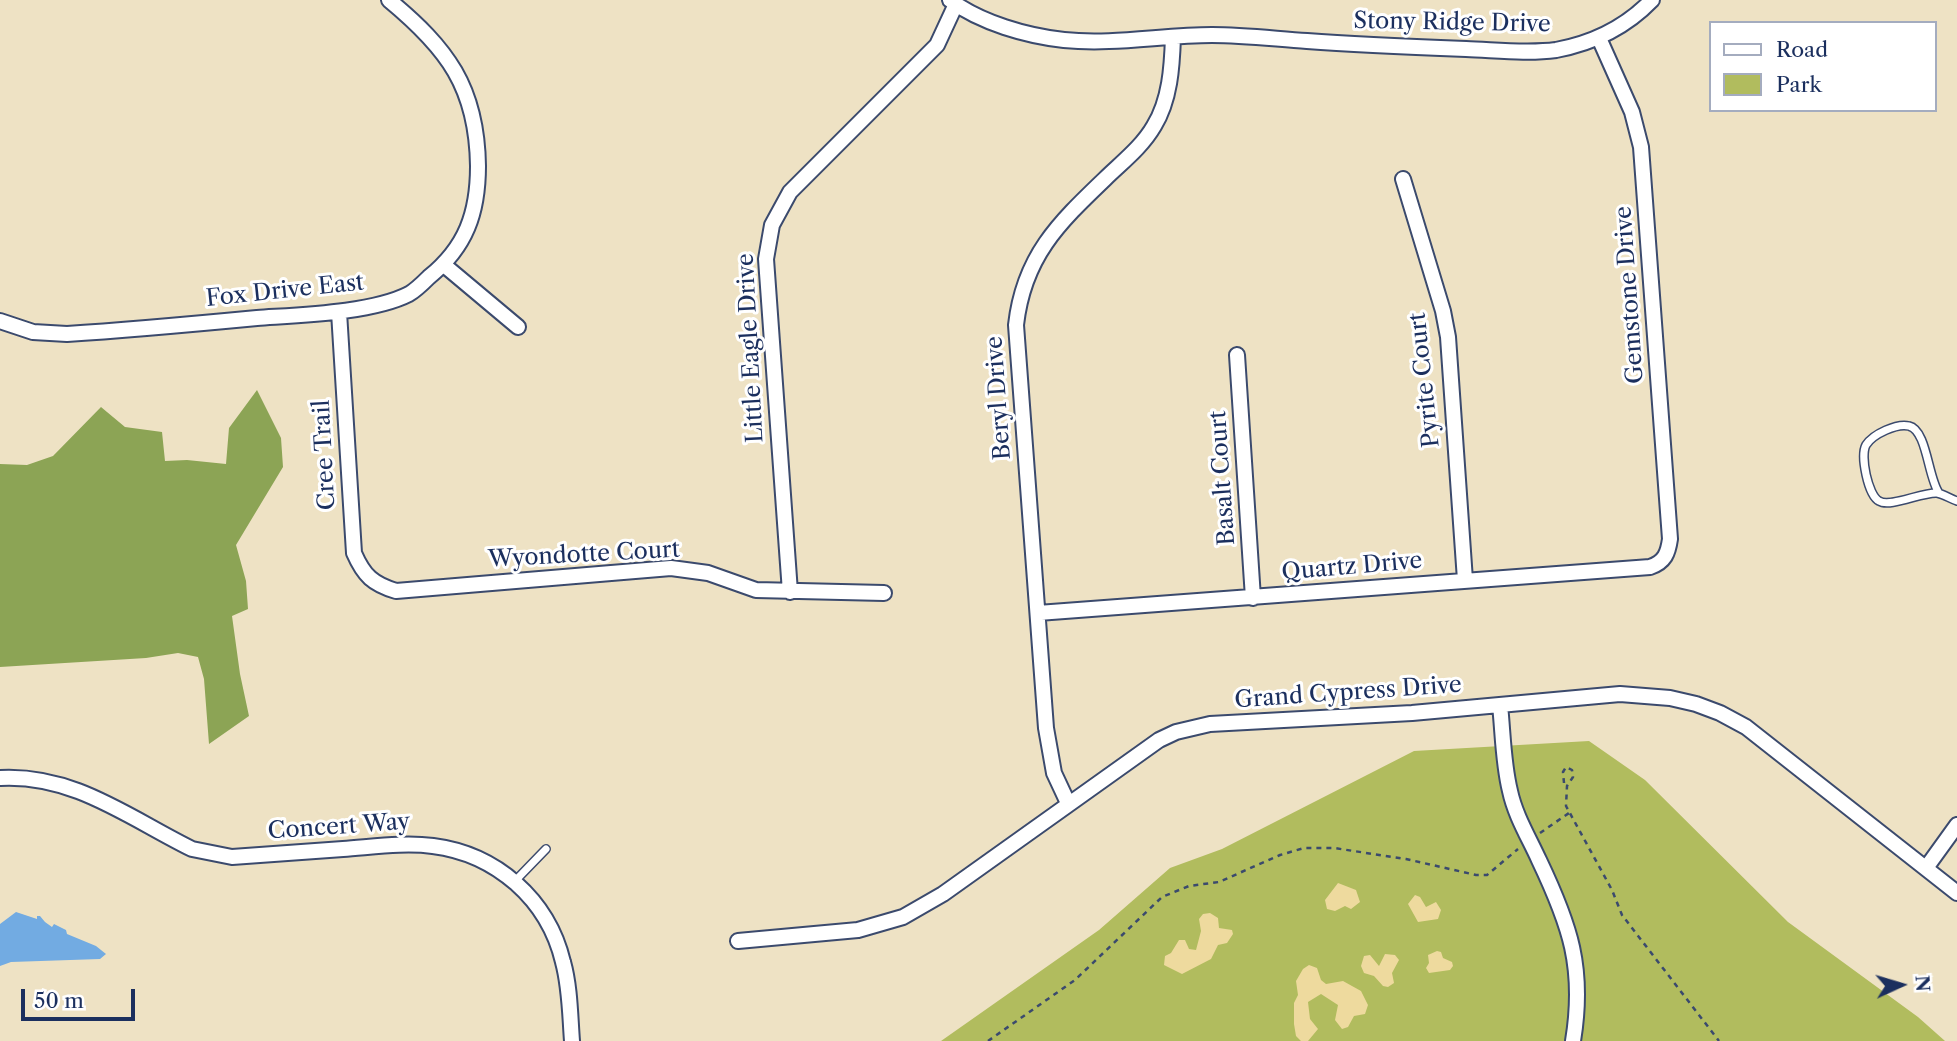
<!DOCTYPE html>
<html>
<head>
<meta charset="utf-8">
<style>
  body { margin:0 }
  #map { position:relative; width:1957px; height:1041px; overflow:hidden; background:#eee2c4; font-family:"Libre Caslon Text",serif }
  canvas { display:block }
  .legend { position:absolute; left:1709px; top:21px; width:228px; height:91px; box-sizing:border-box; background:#fff; border:2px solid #a4acbf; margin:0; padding:9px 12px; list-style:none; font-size:21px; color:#1b2f5e }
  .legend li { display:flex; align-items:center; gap:14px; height:35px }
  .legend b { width:35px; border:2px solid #a4acbf }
  .north { position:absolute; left:1866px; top:950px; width:70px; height:70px; -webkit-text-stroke:5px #fff; paint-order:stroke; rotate:86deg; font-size:19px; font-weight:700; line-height:28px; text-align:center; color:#1b2f5e }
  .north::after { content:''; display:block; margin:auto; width:24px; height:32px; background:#1b2f5e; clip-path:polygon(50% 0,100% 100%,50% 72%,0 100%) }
  .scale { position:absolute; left:21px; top:989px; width:114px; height:32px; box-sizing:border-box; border:4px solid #1b2f5e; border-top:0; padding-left:9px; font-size:21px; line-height:24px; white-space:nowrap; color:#1b2f5e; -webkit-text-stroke:5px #fff; paint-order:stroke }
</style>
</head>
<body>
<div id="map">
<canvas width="1957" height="1041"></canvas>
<ul class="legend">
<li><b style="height:9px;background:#fff"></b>Road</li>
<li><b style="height:19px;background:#b1bc5e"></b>Park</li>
</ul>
<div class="north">N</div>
<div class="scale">50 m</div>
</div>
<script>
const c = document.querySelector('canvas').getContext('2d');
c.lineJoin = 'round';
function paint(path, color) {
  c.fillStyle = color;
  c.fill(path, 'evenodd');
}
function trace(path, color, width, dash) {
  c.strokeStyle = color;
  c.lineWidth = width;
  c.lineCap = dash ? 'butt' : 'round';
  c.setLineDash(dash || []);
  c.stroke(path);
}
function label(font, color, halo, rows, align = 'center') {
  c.font = font + ' "Libre Caslon Text",serif';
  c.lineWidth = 6;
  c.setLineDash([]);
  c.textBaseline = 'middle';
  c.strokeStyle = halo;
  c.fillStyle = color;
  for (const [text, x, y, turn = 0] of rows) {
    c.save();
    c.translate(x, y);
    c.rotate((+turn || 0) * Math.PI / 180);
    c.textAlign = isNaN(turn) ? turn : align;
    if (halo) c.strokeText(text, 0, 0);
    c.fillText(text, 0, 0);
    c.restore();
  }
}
const green = new Path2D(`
  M1589 741 1645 780 1788 922 1918 1017 1945 1041H941L1099 930 1170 868 1222 849 1414 751Z`);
const forest = new Path2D(`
  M257 390 281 438 283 467 236 545 246 581 248 609 232 616 240 674 249 716 209 744 204 679 198 657 178 653 146 658 0 667V464L27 465 53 456 101 407 125 427 162 432 165 461 187 460 226 464 229 428Z`);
const sand = new Path2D(`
  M1338 883 1356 890 1360 902 1351 909 1345 906 1335 911 1327 909 1325 900Z
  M1415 895 1420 897 1426 907 1436 902 1441 910 1438 919 1418 922 1408 904Z
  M1210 913 1218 918 1219 928 1232 930 1233 934 1227 943 1218 945 1211 959 1182 974 1164 965 1165 956 1171 953 1179 940H1185L1189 949 1196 950 1201 931 1199 919 1203 914Z
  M1437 951 1441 952 1443 958 1452 962 1453 966 1450 970 1429 973 1426 968 1429 963 1428 955Z
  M1385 954 1395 955 1399 960 1392 973 1394 983 1388 987 1383 986 1374 976 1364 973 1361 966 1364 956 1370 955 1379 966Z
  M1309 965 1317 968 1321 980 1326 984 1343 981 1361 991 1368 1005 1365 1014 1354 1016 1348 1027 1342 1029 1335 1020 1338 1005 1321 994 1308 1002 1310 1019 1318 1029 1308 1041H1301L1296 1036 1294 1024V1003L1298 995 1296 981 1303 969Z`);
const water = new Path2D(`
  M16 912 37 919V916H40L45 922 52 927 54 924 66 930 67 934 96 946 106 954 100 959 11 962 0 966V924Z`);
const path = new Path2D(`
  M1564 783 1563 772 1566 767 1572 770 1573 777 1567 786 1566 806 1612 890 1622 915 1719 1041
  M1540 833 1569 813
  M988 1041 1075 980 1162 897 1189 886 1219 882 1280 855 1304 848H1334L1406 859 1476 875H1487L1518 849`);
const lane = new Path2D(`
  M1939 493C1928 478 1927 430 1909 426 1897 423 1873 434 1866 445 1860 456 1868 495 1879 501 1890 508 1922 492 1937 493 1943 494 1951 499 1957 501
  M515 881 546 849`);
const street = new Path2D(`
  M950 0C981 23 1027 36 1064 40 1114 45 1163 35 1212 35 1244 35 1276 39 1307 41 1360 45 1413 47 1466 49 1495 50 1527 54 1556 50 1594 43 1625 28 1652 0
  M1403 179 1443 311 1448 337 1465 580
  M444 265 518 327
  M339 312 354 553C364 576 373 584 396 591L671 568 708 573 756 590 884 593
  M0 321 33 332 67 334C130 330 194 324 257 318 299 315 372 313 409 294 416 290 423 283 429 277 466 247 478 213 478 166 477 87 447 48 389 0
  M1237 355 1253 598
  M790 592 766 259 772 225 790 192 937 45 956 4
  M1038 613 1650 567C1665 562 1668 553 1670 539L1641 147 1632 112 1599 38
  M1500 705C1503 733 1503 763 1510 791 1515 815 1529 838 1539 860 1570 925 1585 968 1573 1041
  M0 778C74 774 129 818 192 849L232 857C269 854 306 852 343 849 372 847 404 842 433 846 496 854 548 899 563 962 570 987 570 1015 572 1041
  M1068 803 1054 773 1046 728 1016 325C1024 254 1061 221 1110 174 1126 159 1143 145 1154 126 1170 100 1172 67 1173 37
  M1926 868 1957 825
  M738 941 858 930 903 917 943 894 1159 740 1176 732 1210 724 1412 713 1620 694 1670 698 1696 704 1720 713 1746 727 1957 893`);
const streetNames = [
  ["Stony Ridge Drive",1452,23,1],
  ["Fox Drive East",285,291,-6],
  ["Gemstone Drive",1630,295,-94],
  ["Little Eagle Drive",751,348,-93],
  ["Pyrite Court",1425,380,-96],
  ["Beryl Drive",999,398,-94],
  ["Cree Trail",325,455,-93],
  ["Basalt Court",1223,478,-94],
  ["Wyondotte Court",584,555,-3],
  ["Quartz Drive",1352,567,-5],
  ["Grand Cypress Drive",1348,693,-4],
  ["Concert Way",339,827,-4]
];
paint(green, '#b1bc5e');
paint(forest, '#8ca455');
paint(sand, '#eeda9e');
paint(water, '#72abe2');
trace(lane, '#3b4a6d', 10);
trace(street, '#3b4a6d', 18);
trace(path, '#3b4a6d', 2.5, [5, 5]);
trace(lane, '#fff', 7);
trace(street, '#fff', 14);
label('23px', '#1b2f5e', '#fff', streetNames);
</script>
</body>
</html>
